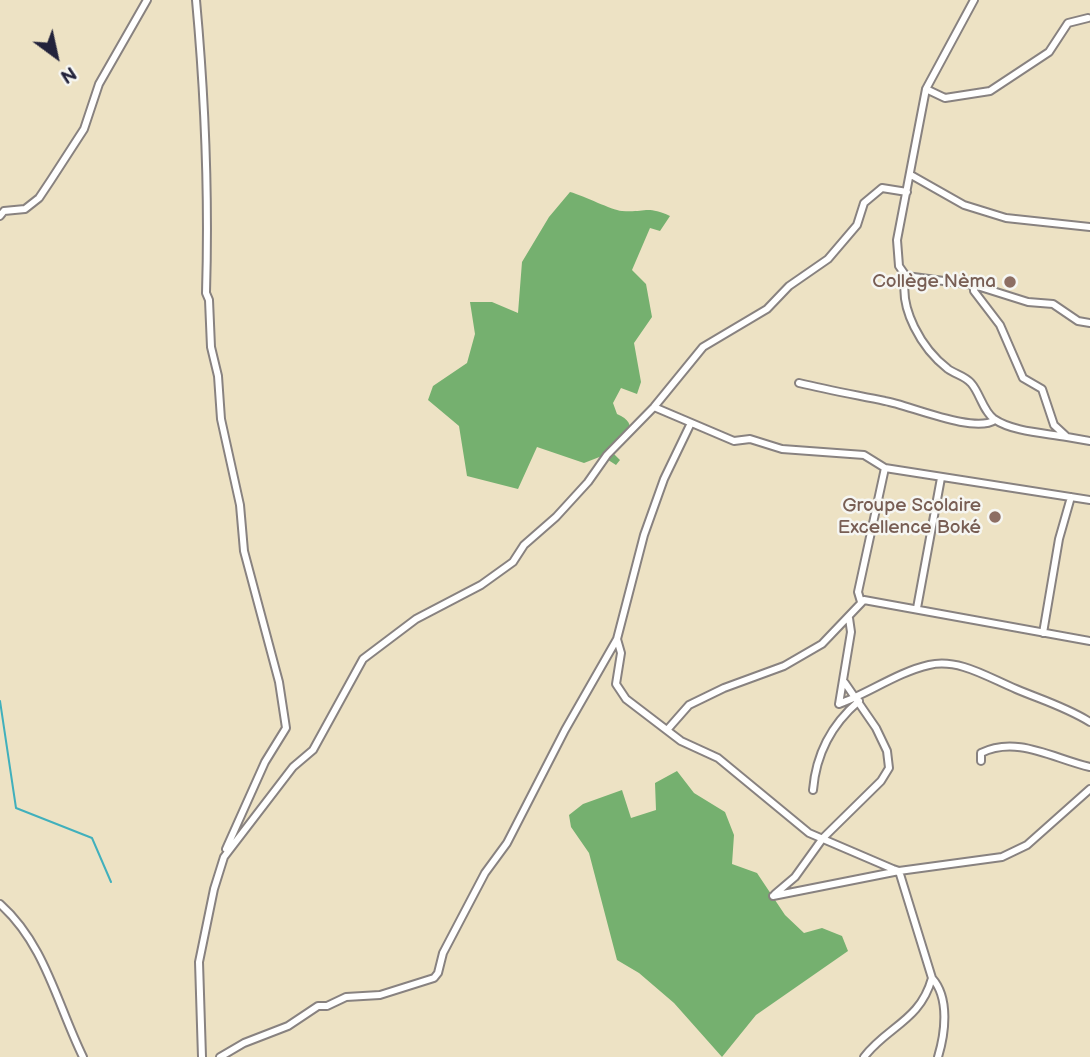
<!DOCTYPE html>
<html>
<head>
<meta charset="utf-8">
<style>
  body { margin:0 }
  #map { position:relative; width:1090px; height:1057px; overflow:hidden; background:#ede2c4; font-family:"Balsamiq Sans",sans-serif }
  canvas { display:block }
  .north { position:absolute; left:21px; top:21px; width:70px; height:70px; -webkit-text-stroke:5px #f6f6f2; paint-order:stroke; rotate:147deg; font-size:19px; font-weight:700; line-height:28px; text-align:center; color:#22223b }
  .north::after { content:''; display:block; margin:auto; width:24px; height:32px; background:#22223b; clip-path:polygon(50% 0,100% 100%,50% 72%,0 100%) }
</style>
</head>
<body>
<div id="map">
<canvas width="1090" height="1057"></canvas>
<div class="north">N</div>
</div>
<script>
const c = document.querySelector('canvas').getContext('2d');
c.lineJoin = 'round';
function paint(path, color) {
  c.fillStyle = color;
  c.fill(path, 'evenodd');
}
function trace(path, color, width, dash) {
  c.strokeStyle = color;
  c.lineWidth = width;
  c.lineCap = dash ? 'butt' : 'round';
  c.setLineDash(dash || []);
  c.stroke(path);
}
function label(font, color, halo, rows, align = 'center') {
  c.font = font + ' "Balsamiq Sans",sans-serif';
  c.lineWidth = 5;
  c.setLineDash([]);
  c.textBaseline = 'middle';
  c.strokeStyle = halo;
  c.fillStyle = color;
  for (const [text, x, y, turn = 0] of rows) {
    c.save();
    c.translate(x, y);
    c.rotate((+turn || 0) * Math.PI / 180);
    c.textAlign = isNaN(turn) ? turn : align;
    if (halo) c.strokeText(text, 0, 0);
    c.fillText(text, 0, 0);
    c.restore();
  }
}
const forest = new Path2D(`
  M570 192C585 196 611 210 622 211 645 213 646 205 670 216L660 231 650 228 632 270 646 284 652 317 634 343 641 382 637 394 621 388 613 403 617 414C641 424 627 440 614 454L620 460 616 465 602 456 584 463 537 447 518 489 467 476 459 426 428 400 433 386 467 363 475 334 470 302H492L518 313 522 262 549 217Z
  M677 771 694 793 725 812 734 835 732 864 757 873 785 915 804 933 822 928 842 936 848 951 756 1015 722 1057 674 1003 639 973 617 960 589 853 571 827 569 815 583 804 622 790 631 818 656 810 655 783Z`);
const stream = new Path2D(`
  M0 701 16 808 92 838 111 882`);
const minor = new Path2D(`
  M196 0C205 98 209 195 206 293L209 300 211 347 218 376 221 419 240 505 244 551 279 682 286 728 265 762 226 849
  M974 0 926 89 897 240 899 266 906 276 974 285 1028 302 1053 304 1078 321 1090 323
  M926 89 945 98 990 91 1049 52 1068 23 1088 18
  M911 175 964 205 1006 218 1090 227
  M0 216 4 211 25 209 39 198 51 180 84 129 99 84 147 0
  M906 276C898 308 922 349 948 369 955 374 965 376 971 383 980 393 983 411 994 419 1013 432 1045 433 1067 437
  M974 285V291L1000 325 1023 378 1042 389 1054 425 1067 437 1090 441
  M799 383C828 390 856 395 885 401 909 405 974 434 995 420
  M654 407 734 441 750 439 782 449 864 455 885 468 1090 500
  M861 602 858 592 885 468
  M917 608 941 478
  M1043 633 1059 539 1071 497
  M617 639 621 653 616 684 626 699 681 741 718 758 809 833 893 869 899 871 1002 857 1027 845 1090 789
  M839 704C869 693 898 672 929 665 959 658 989 678 1016 689 1042 700 1066 707 1090 722
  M839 704 851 632 849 618
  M667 730 689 705 724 688 784 666 822 644 864 600 1090 641
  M981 761V753C1017 735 1054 759 1090 767
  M813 790C816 754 832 724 859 701
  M775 894 795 877 823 838 881 781 889 768 887 751 876 728 845 683
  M773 896 899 871 932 978C920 1021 888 1026 864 1057
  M0 904C45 944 57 1004 83 1057
  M932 978C950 998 945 1034 938 1057
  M202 1057 199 962 214 889 224 857 293 767 313 750 363 659 416 619 481 585 513 562 524 545 556 517 588 482 607 455 654 407 703 347 767 309 789 286 828 259 857 225 864 203 882 188 907 192
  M220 1057 244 1043 288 1026 318 1006H327L346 997 380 995 434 978 438 973 443 953 485 873 507 843 565 730 617 639 644 535 664 479 690 425`);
const markers = [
  [1010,282,7,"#8d6e63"],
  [995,517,7,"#8d6e63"]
];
const educationNames = [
  ["Collège Nèma",996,282],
  ["Groupe Scolaire",981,506],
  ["Excellence Boké",981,528]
];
paint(forest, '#75b06f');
trace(stream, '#41b0bc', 2);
trace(minor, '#888280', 10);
trace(minor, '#fff', 6);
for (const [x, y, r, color] of markers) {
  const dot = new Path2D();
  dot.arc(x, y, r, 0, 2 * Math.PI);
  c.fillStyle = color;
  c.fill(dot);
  trace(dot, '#f6f6f2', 2.5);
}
label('19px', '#785e54', '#f6f6f2', educationNames, 'right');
</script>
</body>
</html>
